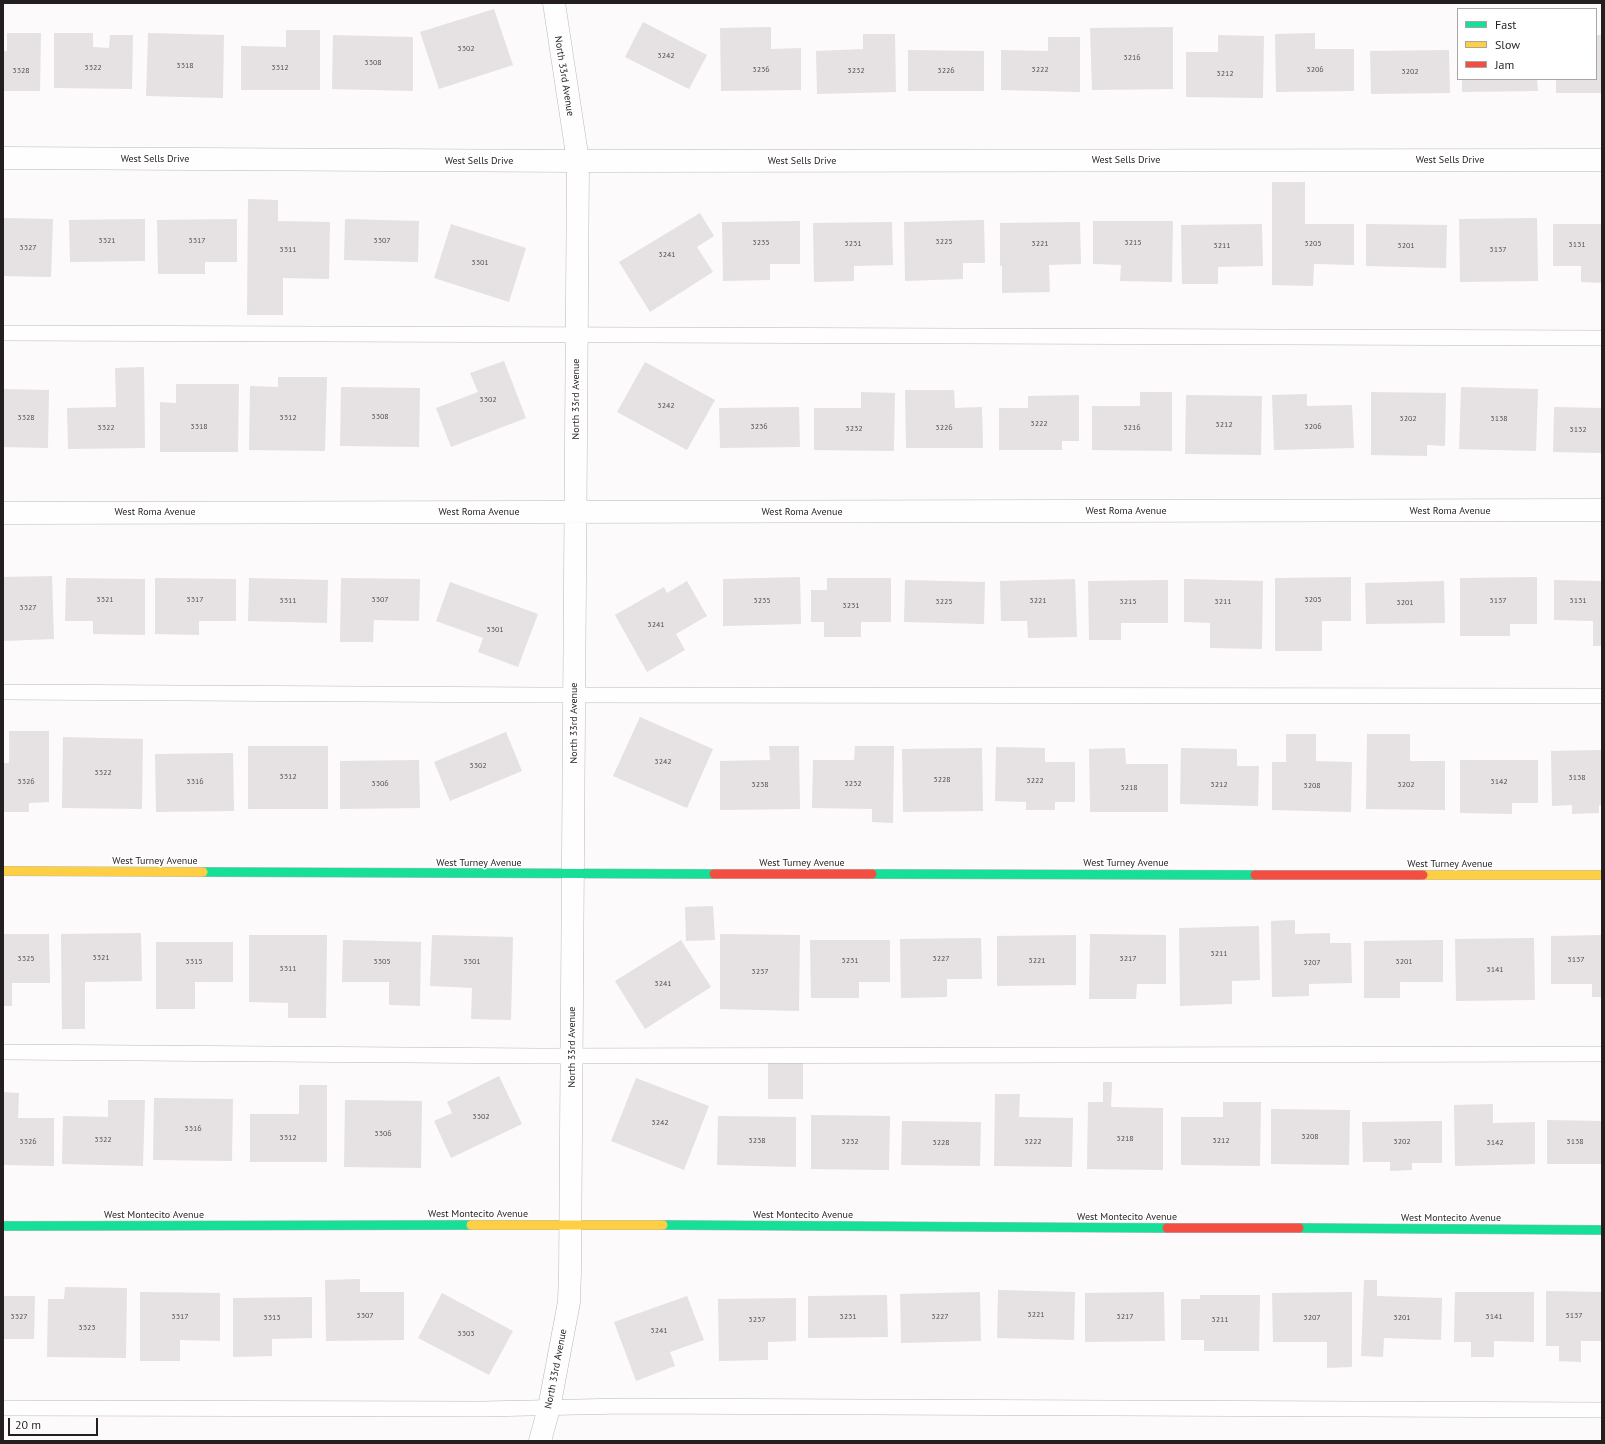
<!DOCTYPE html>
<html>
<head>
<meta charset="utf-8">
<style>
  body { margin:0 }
  #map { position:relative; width:1605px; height:1444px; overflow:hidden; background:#fcfafb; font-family:"PT Sans",sans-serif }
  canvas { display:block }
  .frame { position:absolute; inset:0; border:4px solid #241e1f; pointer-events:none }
  .legend { position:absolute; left:1457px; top:8px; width:140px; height:72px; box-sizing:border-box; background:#fff; border:1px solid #a7a5a5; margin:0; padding:5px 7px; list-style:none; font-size:12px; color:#241e1f }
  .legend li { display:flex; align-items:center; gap:8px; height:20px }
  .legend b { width:20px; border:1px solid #a7a5a5 }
  .scale { position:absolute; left:8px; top:1418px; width:90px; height:18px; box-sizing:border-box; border:2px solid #241e1f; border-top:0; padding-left:5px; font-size:12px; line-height:14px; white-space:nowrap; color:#241e1f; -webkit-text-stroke:3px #fff; paint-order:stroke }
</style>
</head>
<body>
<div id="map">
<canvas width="1605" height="1444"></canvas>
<div class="frame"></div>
<ul class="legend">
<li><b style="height:5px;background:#16e098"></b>Fast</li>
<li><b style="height:5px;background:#ffcf43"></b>Slow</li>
<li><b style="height:5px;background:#f24e42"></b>Jam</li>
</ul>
<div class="scale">20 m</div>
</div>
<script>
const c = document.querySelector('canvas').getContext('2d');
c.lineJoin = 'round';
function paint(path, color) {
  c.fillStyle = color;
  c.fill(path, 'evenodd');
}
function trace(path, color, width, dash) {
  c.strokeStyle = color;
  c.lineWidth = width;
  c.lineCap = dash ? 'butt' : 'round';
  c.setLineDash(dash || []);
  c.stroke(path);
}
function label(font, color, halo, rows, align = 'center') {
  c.font = font + ' "PT Sans",sans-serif';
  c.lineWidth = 3;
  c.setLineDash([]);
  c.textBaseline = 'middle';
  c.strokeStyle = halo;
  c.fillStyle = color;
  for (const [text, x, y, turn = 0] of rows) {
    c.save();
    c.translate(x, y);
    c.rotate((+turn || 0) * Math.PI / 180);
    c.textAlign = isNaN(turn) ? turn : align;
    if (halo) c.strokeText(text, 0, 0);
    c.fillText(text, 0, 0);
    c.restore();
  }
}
const building = new Path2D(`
  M494 9 513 65 439 89 420 32Z
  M643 22 707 55 689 89 625 57Z
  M771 27V49L801 48V90L721 91 720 28Z
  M1173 27V89L1092 90 1090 28Z
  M286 30H320V90H241V46L286 47Z
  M7 33H41L40 91H3V51H7Z
  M54 33H93V47L109 48 110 35H133L132 89 54 88Z
  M148 33 224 35 223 98 146 96Z
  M1315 33V49H1354V91L1276 92 1275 34Z
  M863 34H895L896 92 817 94 816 51 863 49Z
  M333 35 413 37V91L332 89Z
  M1218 35 1264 36 1263 98 1186 97V52H1218Z
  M1596 35H1602V93H1556V79H1596Z
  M1048 37H1080V92L1001 90V50L1048 51Z
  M908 50 984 51V91H908Z
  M1449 50 1450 93 1371 94 1370 51Z
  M1462 79H1537L1538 91 1462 92Z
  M1272 182H1305V224H1354V265L1314 264 1313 286 1272 285Z
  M248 199 278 200V221L330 222 329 279 283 278V315H247Z
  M700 213 714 236 697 247 713 272 650 312 619 262Z
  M3 218 53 219 51 277 3 276Z
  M1537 218 1538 281 1460 282 1459 219Z
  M145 219V261L70 262 69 220Z
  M237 219V262H205V274H158L157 220Z
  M345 219 419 221 418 262 344 260Z
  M984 220 985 263H963V279L905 281 904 222Z
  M800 221V264H770V280L723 281 722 222Z
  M1093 221H1173L1172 282 1120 281 1121 265 1093 264Z
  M892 222 893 265 854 266V281L814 282 813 223Z
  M1080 222 1081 264 1049 265 1050 292 1002 293V266H1000V223Z
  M451 224 526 248 509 302 434 278Z
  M1262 224 1263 266 1218 267V284H1182L1181 225Z
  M1366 224 1447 225 1446 268 1366 266Z
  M1553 224H1602V283L1581 282V266H1553Z
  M504 361 526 418 451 447 436 408 478 392 470 373Z
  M645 362 715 400 687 450 617 412Z
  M144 367 145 448 68 449 67 408 116 407 115 368Z
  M278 377H327L325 451 249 450 250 386 278 387Z
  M176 384H239L238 452H160V402L176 403Z
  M341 387 420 388 419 447 340 446Z
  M1461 387 1538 389 1536 451 1459 449Z
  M3 389 49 390 48 448 3 447Z
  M905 390H954L955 408 982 407 983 448H906Z
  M861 392 895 393 894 451 814 450V408H861Z
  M1140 392H1172V451L1092 450V406H1140Z
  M1371 392 1446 393 1445 446 1427 445V456L1371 455Z
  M1307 394V406L1352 405 1354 448 1274 450 1272 395Z
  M1079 395V441H1062V450H999V408H1028V396Z
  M1186 395 1262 396 1261 455 1185 454Z
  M799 407 800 447 720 448 719 408Z
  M1554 407 1602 408V453L1553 452Z
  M52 576 54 639 3 641V577Z
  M800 577 801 624 723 626V579Z
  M1351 577V621H1322V651H1275V578Z
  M1537 577V624H1510V636H1460V578Z
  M66 578 145 579V635L93 634V621H65Z
  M155 578 236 579V621H199V635L155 634Z
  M249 578 328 580 327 623 248 621Z
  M341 578 420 579 419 621 374 620 373 642H340Z
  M827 578H891V622H861V637H824V622H811V590H827Z
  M1075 579 1077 637 1028 638 1027 621H1001L1000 581Z
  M1184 579 1263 581 1262 649 1210 648V623L1184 622Z
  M905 580 985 582 984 624 904 622Z
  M1168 580V623H1121V640H1089L1088 581Z
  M1554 580 1602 581V646H1593V621L1554 620Z
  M687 581 707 616 676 634 685 650 647 672 615 615 664 587 667 593Z
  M1444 581 1445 623 1366 624 1365 583Z
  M450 582 538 614 518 667 478 652 483 638 436 621Z
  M640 717 713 749 687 808 613 776Z
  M9 731H49V802L29 803V812H3V763H9Z
  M506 732 522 771 450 801 434 762Z
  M1286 734H1316V761L1352 762 1351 812 1272 810V762H1286Z
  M1367 734H1410V761H1445V810L1366 809Z
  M63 737 143 739 142 809 62 808Z
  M248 746H328V809H248Z
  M769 746H799L800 809 720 810V761L770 760Z
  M855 746H894L893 823 872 822V809L812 808 813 760H854Z
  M996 747 1045 748V762H1075V802H1055V810H1026V802L995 801Z
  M982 748 983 811 903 812 902 749Z
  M1125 748 1126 764H1168V812H1090L1089 749Z
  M1181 748 1237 749V766H1259L1258 806 1180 804Z
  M1602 750V805H1599V813L1572 814V805L1552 806 1551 751Z
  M233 753 234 811 156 812 155 754Z
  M419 760 420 808 340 809V761Z
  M1460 760H1538V803H1512V814L1460 813Z
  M713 906 715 940 686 941 685 907Z
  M1295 920V934L1330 933V943H1351L1352 983 1309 984V996L1272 997 1271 921Z
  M1259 926 1260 980 1232 981V1004L1180 1006 1179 928Z
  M141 933 142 981 85 982V1029H62L61 934Z
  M3 934H49L50 983H12V1006H3Z
  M720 934 800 935 799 1011 720 1009Z
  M1090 934 1166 935V984H1137L1136 999H1089Z
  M249 935H327L326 1018H288V1003L249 1002Z
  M432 935 513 937 511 1020 471 1019 472 988 430 986Z
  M1076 935V985L997 986V936Z
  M1602 935V997H1592V984H1551V936Z
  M981 938 982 979H947V997L901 998 900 939Z
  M1534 938 1535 1000 1456 1001 1455 939Z
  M343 940 421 942 420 1006 389 1005V982H342Z
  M681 940 711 987 645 1029 615 981Z
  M810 940H890V982H859V998H811Z
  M1443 940V982H1400V998H1364V941Z
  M156 942H233V982H195V1009H156Z
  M768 1062H803V1099H768Z
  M499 1076 522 1124 451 1158 434 1121 452 1113 447 1102Z
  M636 1078 709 1106 684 1170 611 1141Z
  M1103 1082H1112L1111 1107 1163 1108V1170L1087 1169 1088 1102H1103Z
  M299 1085H327V1162H250V1114H299Z
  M3 1092 19 1093 18 1118H54V1166L3 1165Z
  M995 1094H1020L1019 1117 1073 1118 1072 1167 994 1166Z
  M154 1098 233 1099 232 1161 153 1160Z
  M108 1100H145L143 1166 62 1164 63 1116 108 1117Z
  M345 1100 422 1101 421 1168 344 1167Z
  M1223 1102H1261L1260 1166 1181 1165V1117H1223Z
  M1493 1104V1123L1535 1122V1164L1455 1166 1454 1105Z
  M1271 1109 1350 1110 1349 1165 1271 1164Z
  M811 1115 890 1116 889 1170 811 1169Z
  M718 1116 796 1117V1167L717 1165Z
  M1547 1120 1602 1121V1164H1547Z
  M902 1121 981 1122 980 1166 901 1165Z
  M1442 1121V1163H1412V1170L1390 1171V1162H1363L1362 1122Z
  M360 1279V1292H404V1340L326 1341 325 1280Z
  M1364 1280H1377V1296L1442 1298 1441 1340 1384 1338 1383 1357 1361 1356Z
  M65 1287 127 1288 126 1358 47 1357 48 1299H64Z
  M998 1290 1075 1292 1074 1340 997 1338Z
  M1546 1291 1602 1292V1341H1581V1362L1559 1361V1346H1546Z
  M140 1292 220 1293V1341L180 1340V1361H140Z
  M980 1292 981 1341 901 1343 900 1294Z
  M1164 1292 1165 1341 1085 1342V1293Z
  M1352 1292V1367L1327 1368V1342H1273L1272 1293Z
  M1455 1292H1534V1342L1494 1341V1357H1471V1342H1454Z
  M442 1293 513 1331 489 1375 418 1338Z
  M887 1295 888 1337 808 1338V1296Z
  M1200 1295H1260L1259 1351H1204V1340H1181V1299H1200Z
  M3 1296H35L34 1339H3Z
  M687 1296 704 1340 670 1352 675 1366 636 1381 614 1322Z
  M312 1297V1338L272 1339V1356L233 1357V1298Z
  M796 1298V1341L768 1342V1360L719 1361 718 1299Z`);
const lane = new Path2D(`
  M3 333 1602 338
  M3 692 542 695 1602 696
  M3 1052 539 1056 1602 1054
  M3 1408 483 1409 624 1406 1602 1410`);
const street = new Path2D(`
  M3 158 578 161 1602 160
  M3 513 1602 510
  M540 1441 549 1408 569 1302 570 1272 578 161 554 3`);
const fast = new Path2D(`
  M203 872 714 874
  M872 874 1255 875
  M663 1225 1167 1228
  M3 1226 471 1225
  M1299 1228 1602 1230`);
const slow = new Path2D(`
  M3 871 203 872
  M1423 875H1602
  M471 1225H663`);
const jam = new Path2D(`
  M714 874H872
  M1255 875H1423
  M1167 1228H1299`);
const numberNames = [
  ["3302",466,49],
  ["3242",666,56],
  ["3216",1132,58],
  ["3308",373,63],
  ["3318",185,66],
  ["3322",93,68],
  ["3312",280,68],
  ["3236",761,70],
  ["3222",1040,70],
  ["3206",1315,70],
  ["3328",21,71],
  ["3232",856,71],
  ["3226",946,71],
  ["3202",1410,72],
  ["3212",1225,74],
  ["3321",107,241],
  ["3317",197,241],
  ["3307",382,241],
  ["3225",944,242],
  ["3235",761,243],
  ["3215",1133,243],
  ["3231",853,244],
  ["3221",1040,244],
  ["3205",1313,244],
  ["3131",1577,245],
  ["3211",1222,246],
  ["3201",1406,246],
  ["3327",28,248],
  ["3311",288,250],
  ["3137",1498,250],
  ["3241",667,255],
  ["3301",480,263],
  ["3302",488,400],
  ["3242",666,406],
  ["3308",380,417],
  ["3328",26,418],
  ["3312",288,418],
  ["3202",1408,419],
  ["3138",1499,419],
  ["3222",1039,424],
  ["3212",1224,425],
  ["3318",199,427],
  ["3236",759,427],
  ["3206",1313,427],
  ["3322",106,428],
  ["3226",944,428],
  ["3216",1132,428],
  ["3232",854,429],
  ["3132",1578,430],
  ["3321",105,600],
  ["3317",195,600],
  ["3307",380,600],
  ["3205",1313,600],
  ["3311",288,601],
  ["3235",762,601],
  ["3221",1038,601],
  ["3137",1498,601],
  ["3131",1578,601],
  ["3225",944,602],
  ["3215",1128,602],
  ["3211",1223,602],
  ["3201",1405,603],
  ["3231",851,606],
  ["3327",28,608],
  ["3241",656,625],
  ["3301",495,630],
  ["3242",663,762],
  ["3302",478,766],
  ["3322",103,773],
  ["3312",288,777],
  ["3138",1577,778],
  ["3228",942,780],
  ["3222",1035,781],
  ["3326",26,782],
  ["3316",195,782],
  ["3142",1499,782],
  ["3306",380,784],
  ["3232",853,784],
  ["3238",760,785],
  ["3212",1219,785],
  ["3202",1406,785],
  ["3208",1312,786],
  ["3218",1129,788],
  ["3211",1219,954],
  ["3321",101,958],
  ["3325",26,959],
  ["3227",941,959],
  ["3217",1128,959],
  ["3137",1576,960],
  ["3231",850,961],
  ["3221",1037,961],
  ["3315",194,962],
  ["3305",382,962],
  ["3301",472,962],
  ["3201",1404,962],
  ["3207",1312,963],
  ["3311",288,969],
  ["3141",1495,970],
  ["3237",760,972],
  ["3241",663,984],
  ["3302",481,1117],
  ["3242",660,1123],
  ["3316",193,1129],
  ["3306",383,1134],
  ["3208",1310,1137],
  ["3312",288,1138],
  ["3218",1125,1139],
  ["3322",103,1140],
  ["3238",757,1141],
  ["3212",1221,1141],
  ["3326",28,1142],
  ["3232",850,1142],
  ["3222",1033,1142],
  ["3202",1402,1142],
  ["3138",1575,1142],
  ["3228",941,1143],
  ["3142",1495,1143],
  ["3221",1036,1315],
  ["3307",365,1316],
  ["3137",1574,1316],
  ["3327",19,1317],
  ["3317",180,1317],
  ["3231",848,1317],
  ["3227",940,1317],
  ["3217",1125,1317],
  ["3141",1494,1317],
  ["3313",272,1318],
  ["3207",1312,1318],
  ["3201",1402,1318],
  ["3237",757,1320],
  ["3211",1220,1320],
  ["3323",87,1328],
  ["3241",659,1331],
  ["3303",466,1334]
];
const streetNames = [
  ["North 33rd Avenue",564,76,81],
  ["West Sells Drive",155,159],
  ["West Sells Drive",1126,160],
  ["West Sells Drive",1450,160],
  ["West Sells Drive",479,161],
  ["West Sells Drive",802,161],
  ["North 33rd Avenue",576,399,-90],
  ["West Roma Avenue",1126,511],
  ["West Roma Avenue",1450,511],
  ["West Roma Avenue",155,512],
  ["West Roma Avenue",479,512],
  ["West Roma Avenue",802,512],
  ["North 33rd Avenue",574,723,-90],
  ["West Turney Avenue",155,861],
  ["West Turney Avenue",479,863],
  ["West Turney Avenue",802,863],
  ["West Turney Avenue",1126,863],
  ["West Turney Avenue",1450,864],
  ["North 33rd Avenue",572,1047,-90],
  ["West Montecito Avenue",478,1214],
  ["West Montecito Avenue",154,1215],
  ["West Montecito Avenue",803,1215],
  ["West Montecito Avenue",1127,1217],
  ["West Montecito Avenue",1451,1218],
  ["North 33rd Avenue",556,1369,-79]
];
paint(building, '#e6e1e3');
trace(lane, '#bcb7b8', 16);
trace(street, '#bcb7b8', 23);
trace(fast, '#bcb7b8', 10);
trace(slow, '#bcb7b8', 10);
trace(jam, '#bcb7b8', 10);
trace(lane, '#fffefe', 15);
trace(street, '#fffefe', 22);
trace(fast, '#16e098', 9);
trace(slow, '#ffcf43', 9);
trace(jam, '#f24e42', 9);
label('8px', '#565051', null, numberNames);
label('10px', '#241e1f', '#fff', streetNames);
</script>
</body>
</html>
